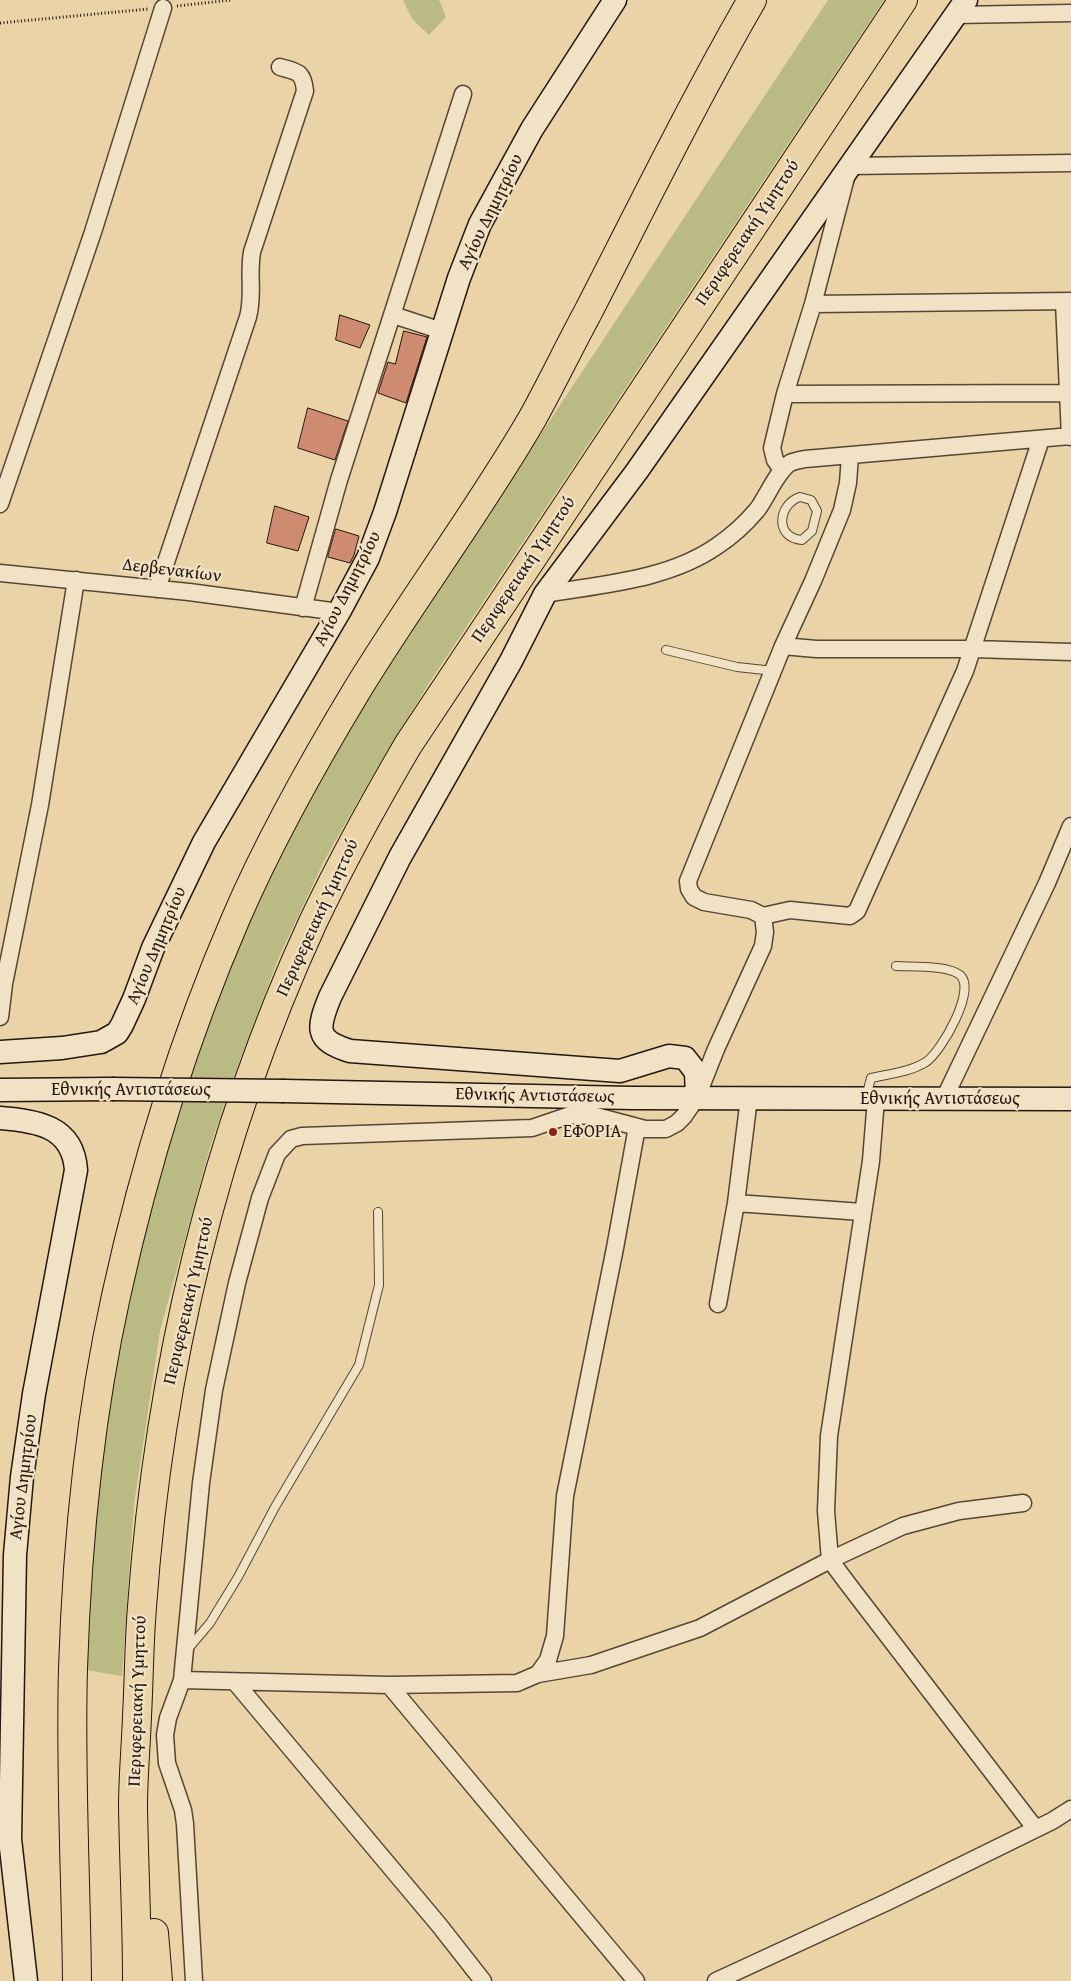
<!DOCTYPE html>
<html>
<head>
<meta charset="utf-8">
<style>
  body { margin:0 }
  canvas { display:block; background:#e9d3a7 }
</style>
</head>
<body>
<canvas width="1071" height="1981"></canvas>
<script>
const c = document.querySelector('canvas').getContext('2d');
c.lineJoin = 'round';
function paint(path, color) {
  c.fillStyle = color;
  c.fill(path, 'evenodd');
}
function trace(path, color, width, dash) {
  c.strokeStyle = color;
  c.lineWidth = width;
  c.lineCap = dash ? 'butt' : 'round';
  c.setLineDash(dash || []);
  c.stroke(path);
}
function label(font, color, halo, rows, align = 'center') {
  c.font = font + ' "Gentium Book Plus",serif';
  c.lineWidth = 4.5;
  c.setLineDash([]);
  c.textBaseline = 'middle';
  c.strokeStyle = halo;
  c.fillStyle = color;
  for (const [text, x, y, turn = 0] of rows) {
    c.save();
    c.translate(x, y);
    c.rotate((+turn || 0) * Math.PI / 180);
    c.textAlign = isNaN(turn) ? turn : align;
    if (halo) c.strokeText(text, 0, 0);
    c.fillText(text, 0, 0);
    c.restore();
  }
}
const green = new Path2D(`
  M403 0H439L446 17 429 35 412 19Z
  M828 0H884L433 677 378 766 324 861 279 957 241 1057 210 1147 160 1331 134 1505 122 1676 86 1670C88 1614 90 1558 97 1503 116 1330 156 1158 220 996 238 947 258 898 281 852 316 785 355 720 394 656Z`);
const building = new Path2D(`
  M340 315 370 325 360 348 336 340Z
  M404 331 427 337 406 403 378 393 388 362 395 364Z
  M308 408 348 421 335 460 298 448Z
  M275 506 309 517 298 551 267 543Z
  M336 529 359 536 354 555 350 563 328 557Z`);
const path = new Path2D(`
  M177 6 231 0
  M0 23 148 9`);
const lane = new Path2D(`
  M800 497 811 500 817 511 812 531 802 540C774 538 778 504 800 497Z
  M666 650 737 667 774 671
  M866 1097 871 1078C889 1074 910 1072 926 1062 941 1052 977 990 960 975 948 965 912 967 896 966
  M188 1649 210 1623 238 1577 275 1507 359 1365 379 1285 378 1212`);
const street = new Path2D(`
  M955 15 1071 13
  M1064 302 1070 437
  M813 304 1071 301
  M393 315 442 331
  M785 394 1069 393
  M782 470 775 460 772 448 785 394 813 304 849 166 1071 163
  M0 504 93 232 163 8
  M0 573 189 592 339 612
  M157 589 248 317C254 295 248 276 252 252L305 91C303 71 297 72 280 67
  M545 594C603 584 668 580 717 546 732 536 746 523 757 510 767 497 777 471 790 463 794 461 800 460 805 459L1071 436
  M303 608 339 480 463 94
  M783 646 816 649H973L1071 652
  M763 916 790 910 850 916 857 911 965 671 1041 439
  M0 1017 4 984 40 805 76 580
  M944 1099 1047 883 1071 826
  M736 1203 862 1212
  M718 1304 736 1203 749 1098
  M1023 1503 959 1511 903 1526 830 1560 848 1584 1035 1828
  M538 1674 591 1665 700 1628 830 1560 826 1511 829 1436 871 1161 876 1099
  M182 1680 389 1685 517 1683 538 1674 548 1660 555 1636 565 1496 615 1248 637 1127
  M235 1682 439 1925 483 1981
  M389 1685 636 1981
  M194 1981 185 1824 183 1810 167 1763 165 1735 168 1718 182 1680 201 1483 214 1390 237 1283 260 1198 277 1154 291 1139 302 1136 532 1128 570 1115 596 1116 645 1129H666L677 1123 684 1116 697 1097 716 1049 763 946 765 932 763 916 751 910 704 902 694 897 689 889 688 881 783 646 813 581 842 510 848 483 850 456
  M716 1981 887 1902 1052 1821 1071 1809`);
const secondary = new Path2D(`
  M0 1052 62 1048 101 1042 117 1033 122 1025 134 999 153 948 204 842 339 612 368 558 385 512 459 278 480 224 532 129 615 0
  M0 1090 112 1089
  M284 1091 632 1098 1071 1099
  M697 1097 696 1072 685 1058 669 1056 620 1071 350 1051C315 1040 317 1029 330 997L400 857 511 661 545 594 637 471 966 0
  M0 1118C37 1121 73 1126 76 1170L34 1394 22 1477 15 1555 10 1839 26 1981`);
const highway = new Path2D(`
  M154 1933 158 1981
  M77 1981C76 1877 70 1773 73 1669 77 1544 89 1418 116 1296 144 1168 184 1038 236 918 270 839 313 763 357 690 413 598 478 512 532 419 551 385 568 349 587 314 641 209 693 102 752 0
  M137 1981C137 1923 134 1865 133 1807 133 1777 136 1746 137 1716 139 1680 139 1643 142 1607 159 1371 214 1137 313 922 342 861 374 803 408 745L903 0`);
const secondaryBridge = new Path2D(`
  M112 1089 284 1091`);
const markers = [
  [553,1132,5,"#8f2418"]
];
const streetNames = [
  ["Αγίου Δημητρίου",491,212,-64],
  ["Περιφερειακή Υμηττού",748,233,-56],
  ["Περιφερειακή Υμηττού",524,570,-56],
  ["Δερβενακίων",172,571,7],
  ["Αγίου Δημητρίου",348,589,-63],
  ["Περιφερειακή Υμηττού",318,918,-65],
  ["Αγίου Δημητρίου",157,946,-67],
  ["Εθνικής Αντιστάσεως",131,1090],
  ["Εθνικής Αντιστάσεως",535,1096,1],
  ["Εθνικής Αντιστάσεως",940,1099],
  ["Περιφερειακή Υμηττού",189,1301,-77],
  ["Αγίου Δημητρίου",24,1477,-83],
  ["Περιφερειακή Υμηττού",138,1701,-88]
];
const poiNames = [
  ["ΕΦΟΡΙΑ",563,1132]
];
paint(green, '#babb84');
paint(building, '#ce8b71');
trace(building, '#24170c', 1);
trace(lane, '#554633', 10);
trace(street, '#554633', 19);
trace(secondary, '#24170c', 25);
trace(highway, '#24170c', 30);
trace(path, '#24170c', 3, [1, 2.5]);
trace(lane, '#f1e2c6', 8);
trace(street, '#f1e2c6', 16);
trace(secondary, '#f1e2c6', 22);
trace(highway, '#e9d3a7', 28);
trace(secondaryBridge, '#24170c', 25, []);
trace(secondaryBridge, '#f1e2c6', 22);
for (const [x, y, r, color] of markers) {
  const dot = new Path2D();
  dot.arc(x, y, r, 0, 2 * Math.PI);
  c.fillStyle = color;
  c.fill(dot);
  trace(dot, '#f1e2c6', 2);
}
label('18px', '#24170c', '#f1e2c6', streetNames);
label('18px', '#24170c', '#f1e2c6', poiNames, 'left');
</script>
</body>
</html>
